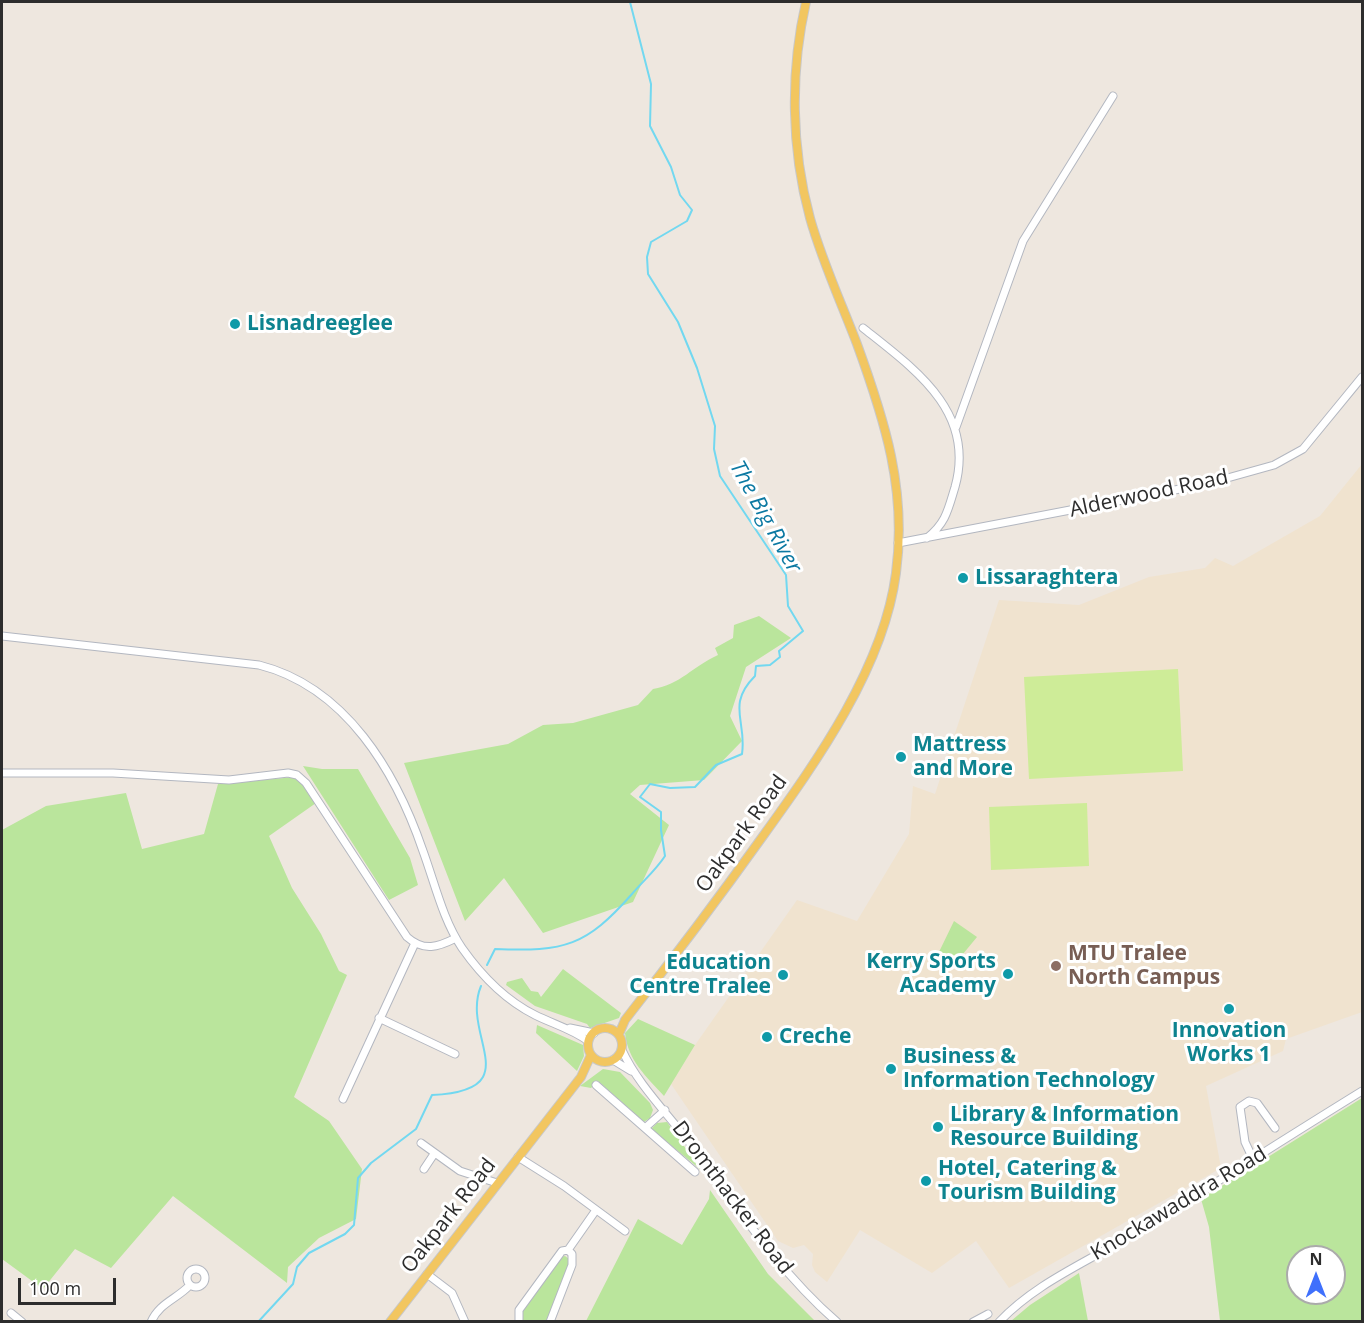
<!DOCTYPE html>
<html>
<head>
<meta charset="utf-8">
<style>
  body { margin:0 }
  #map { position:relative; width:1364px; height:1323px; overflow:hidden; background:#eee7df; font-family:"Open Sans",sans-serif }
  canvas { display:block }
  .frame { position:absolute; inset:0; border:3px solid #2d2d2d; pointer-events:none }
  .north { position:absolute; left:1286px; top:1245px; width:60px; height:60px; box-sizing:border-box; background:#fff; border:2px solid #ababab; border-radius:50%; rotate:0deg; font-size:16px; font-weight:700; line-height:24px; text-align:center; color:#2d2d2d }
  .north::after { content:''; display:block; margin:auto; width:21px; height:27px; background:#3f70fc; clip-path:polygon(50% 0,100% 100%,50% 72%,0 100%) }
  .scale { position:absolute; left:18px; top:1278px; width:98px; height:27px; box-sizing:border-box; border:3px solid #2d2d2d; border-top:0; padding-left:8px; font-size:18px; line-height:21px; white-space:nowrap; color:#2d2d2d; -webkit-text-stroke:4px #fff; paint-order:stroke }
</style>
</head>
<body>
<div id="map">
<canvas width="1364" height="1323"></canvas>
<div class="frame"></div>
<div class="north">N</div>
<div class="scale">100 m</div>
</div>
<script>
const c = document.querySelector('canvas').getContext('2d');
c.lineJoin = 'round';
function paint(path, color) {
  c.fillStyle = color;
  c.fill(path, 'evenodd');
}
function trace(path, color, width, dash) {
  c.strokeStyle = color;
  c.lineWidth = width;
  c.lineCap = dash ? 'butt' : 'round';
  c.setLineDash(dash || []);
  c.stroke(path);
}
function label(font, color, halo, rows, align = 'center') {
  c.font = font + ' "Open Sans",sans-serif';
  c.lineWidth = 6;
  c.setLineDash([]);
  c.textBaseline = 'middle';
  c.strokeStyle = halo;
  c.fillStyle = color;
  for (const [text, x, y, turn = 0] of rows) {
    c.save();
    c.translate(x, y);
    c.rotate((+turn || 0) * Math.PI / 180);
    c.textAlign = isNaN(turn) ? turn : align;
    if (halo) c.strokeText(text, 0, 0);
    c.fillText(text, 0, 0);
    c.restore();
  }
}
const education = new Path2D(`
  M1362 464V1012L1286 1039 1283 1051 1206 1086 1221 1168 1009 1288 976 1241 932 1273 860 1230 827 1282 815 1272 812 1265 813 1254 804 1245 793 1248 778 1241 671 1084 695 1045 797 900 857 921 909 834 913 786 935 794 999 600 1079 605 1149 577 1205 568 1215 558 1233 566 1320 516Z`);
const green = new Path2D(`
  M759 616 791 638 746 667 730 716 742 741 704 780 640 785 630 794 669 825 633 902 543 933 504 878 465 921 404 763 508 744 543 725 573 723 638 705 653 689C680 685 693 666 718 655L715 648 733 638 734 625Z
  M303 766 322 769H358L410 858 418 885 389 900Z
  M295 777 305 784 316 803 269 836 292 888 321 934 339 971 347 975 294 1097 329 1121 362 1169 356 1219 319 1238 288 1267 287 1283 173 1196 111 1268 75 1249 43 1289 2 1259V830L46 806 126 793 142 849 204 834 218 784Z
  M954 921 977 937 958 960 939 952Z
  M563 969 621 1013 619 1018 590 1028 587 1024 535 1006 506 985 507 982 522 978 531 991 538 992 541 997Z
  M638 1019 695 1045 664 1096C646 1076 628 1061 625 1033Z
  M537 1025 583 1045 584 1056 577 1071 536 1033Z
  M603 1069 620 1072 650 1103 653 1110 650 1118 644 1122 598 1081 591 1088 580 1086Z
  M1362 1098V1321H1220L1209 1227 1201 1199ZM1298 1257H1334V1293H1298Z
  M667 1122 701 1170 651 1129 657 1123Z
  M710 1190 768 1274 815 1321H586L638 1219 682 1245 709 1199Z
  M565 1256 569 1259V1266L547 1321H523V1311L561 1257Z
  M1079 1273 1088 1321H1011L1030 1305Z`);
const pitch = new Path2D(`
  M1178 669 1183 771 1029 779 1024 677Z
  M1087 803 1089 866 991 870 989 807Z`);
const stream = new Path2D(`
  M487 965 495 949C565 952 586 946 632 894 643 881 656 870 665 856L661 830V812L640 797 650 784 670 788 695 787 716 765 742 754C747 721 726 705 755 676L756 666 770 665 780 657 779 651 803 631 788 606 786 575 720 476 714 449 715 426 697 368 678 322 648 274 647 257 651 242 687 221 692 210 680 195 671 167 650 126 651 84 630 2
  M258 1322 293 1284 297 1267 309 1253 345 1234 354 1225 358 1178 371 1163 416 1129 432 1095C530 1090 460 1036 481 986`);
const minor = new Path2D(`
  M863 328C916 370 976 412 955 487 948 510 946 523 927 538
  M956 427 1023 241 1113 96
  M898 543 1206 484 1274 465 1303 449 1362 377
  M2 636 259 665C346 687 396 772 423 851 435 884 443 920 462 948 481 975 505 1000 535 1015 553 1024 572 1029 588 1041
  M2 773H113L229 780 288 773 297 775 306 783 407 937C424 952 438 947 456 938
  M379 1018 455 1054
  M570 1028 594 1033
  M622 1050C637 1083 666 1112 689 1142 736 1205 777 1270 837 1322
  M613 1060 631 1071
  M596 1085 695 1172
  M343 1099 415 943
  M645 1128 665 1110
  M421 1143 460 1171 497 1183
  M518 1157 564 1186 625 1231
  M1253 1159 1245 1142 1240 1107 1249 1101 1257 1103 1275 1128
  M424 1169 434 1154
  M187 1278a9 9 0 1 1 18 0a9 9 0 1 1-18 0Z
  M427 1274 452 1293 465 1322
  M11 1313 22 1322
  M151 1322C159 1303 177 1299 190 1285
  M519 1322V1310L562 1251 568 1250
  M550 1322 572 1265V1254L568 1250 596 1210
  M973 1322 988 1314
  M999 1322C1036 1283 1084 1264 1129 1236 1207 1189 1284 1139 1362 1091`);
const major = new Path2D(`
  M588 1045a17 17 0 1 1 34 0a17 17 0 1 1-34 0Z
  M619 1034 625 1020C672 960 718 899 763 836 817 761 884 667 896 573 907 490 885 421 857 344 841 302 822 261 810 218 791 148 790 72 806 2
  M390 1322 581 1077 591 1055`);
const markers = [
  [235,324,6,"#0f9aa8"],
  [963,578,6,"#0f9aa8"],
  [901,757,6,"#0f9aa8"],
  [1056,966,6,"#8d6e63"],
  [1008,974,6,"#0f9aa8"],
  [783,975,6,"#0f9aa8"],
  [1229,1009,6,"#0f9aa8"],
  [767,1037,6,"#0f9aa8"],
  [891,1069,6,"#0f9aa8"],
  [938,1127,6,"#0f9aa8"],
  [926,1181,6,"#0f9aa8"]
];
const cultureNames = [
  ["Lisnadreeglee",247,324],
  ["Lissaraghtera",975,578],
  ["Mattress",913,745],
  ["and More",913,769],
  ["Kerry Sports",996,962,"right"],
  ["Academy",996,986,"right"],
  ["Education",771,963,"right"],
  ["Centre Tralee",771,987,"right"],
  ["Innovation",1229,1031,"center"],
  ["Works 1",1229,1055,"center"],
  ["Creche",779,1037],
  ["Business &",903,1057],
  ["Information Technology",903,1081],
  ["Library & Information",950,1115],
  ["Resource Building",950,1139],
  ["Hotel, Catering &",938,1169],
  ["Tourism Building",938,1193]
];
const streetNames = [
  ["Alderwood Road",1149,494,-12],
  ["Oakpark Road",742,834,-54],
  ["Dromthacker Road",732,1198,53],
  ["Knockawaddra Road",1179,1204,-31],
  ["Oakpark Road",449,1216,-52]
];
const educationNames = [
  ["MTU Tralee",1068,954],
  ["North Campus",1068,978]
];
const waterNames = [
  ["The Big River",765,517,61]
];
paint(education, '#f0e3cf');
paint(green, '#bae59c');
paint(pitch, '#ceec98');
trace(stream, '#72d8f0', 2);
trace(minor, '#b3b7c0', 9);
trace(major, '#c8c8c8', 10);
trace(minor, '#fff', 7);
trace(major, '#f2c660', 8);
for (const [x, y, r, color] of markers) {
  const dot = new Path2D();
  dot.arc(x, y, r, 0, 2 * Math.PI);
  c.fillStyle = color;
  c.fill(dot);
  trace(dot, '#fff', 2);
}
label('bold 21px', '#0d838f', '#fff', cultureNames, 'left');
label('21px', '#2d2d2d', '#fff', streetNames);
label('bold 21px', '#785e54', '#fff', educationNames, 'left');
label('italic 22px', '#0c79a2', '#fff', waterNames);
</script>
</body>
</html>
